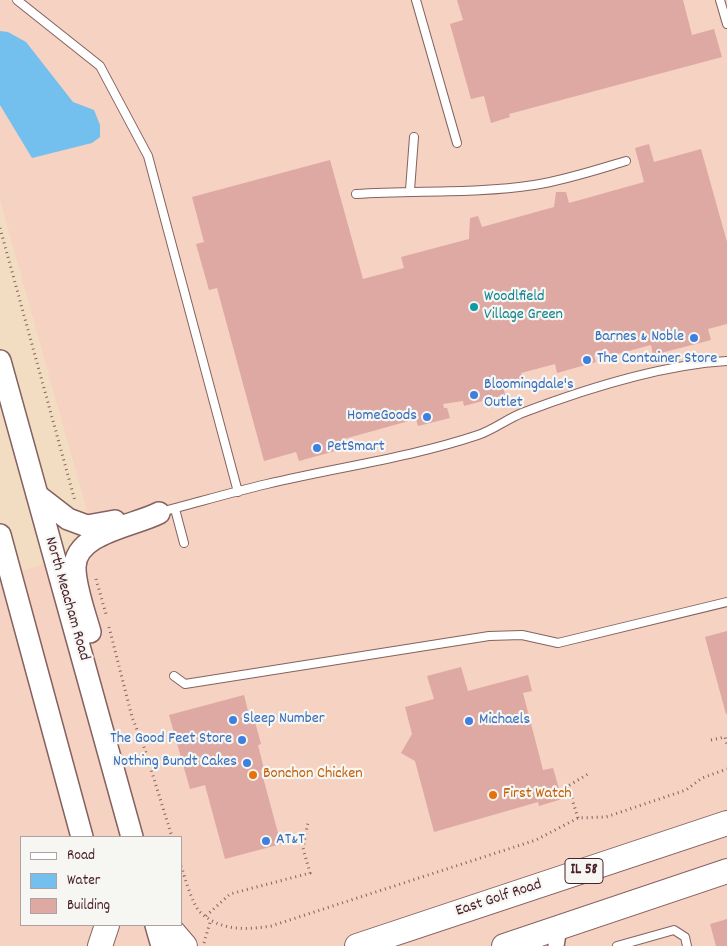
<!DOCTYPE html>
<html>
<head>
<meta charset="utf-8">
<style>
  body { margin:0 }
  #map { position:relative; width:727px; height:946px; overflow:hidden; background:#f3ddc2; font-family:Dekko,sans-serif }
  canvas { display:block }
  .legend { position:absolute; left:20px; top:836px; width:162px; height:90px; box-sizing:border-box; background:#f6f6f2; border:1px solid #b1a0a2; margin:0; padding:6px 9px; list-style:none; font-size:15px; color:#4a1f2b }
  .legend li { display:flex; align-items:center; gap:10px; height:25px }
  .legend b { width:25px; border:1px solid #b1a0a2 }
</style>
</head>
<body>
<div id="map">
<canvas width="727" height="946"></canvas>
<ul class="legend">
<li><b style="height:6px;background:#fff"></b>Road</li>
<li><b style="height:14px;background:#73bfed"></b>Water</li>
<li><b style="height:14px;background:#dea8a3"></b>Building</li>
</ul>
</div>
<script>
const c = document.querySelector('canvas').getContext('2d');
c.lineJoin = 'round';
function paint(path, color) {
  c.fillStyle = color;
  c.fill(path, 'evenodd');
}
function trace(path, color, width, dash) {
  c.strokeStyle = color;
  c.lineWidth = width;
  c.lineCap = dash ? 'butt' : 'round';
  c.setLineDash(dash || []);
  c.stroke(path);
}
function label(font, color, halo, rows, align = 'center') {
  c.font = font + ' Dekko,sans-serif';
  c.lineWidth = 4.5;
  c.setLineDash([]);
  c.textBaseline = 'middle';
  c.strokeStyle = halo;
  c.fillStyle = color;
  for (const [text, x, y, turn = 0] of rows) {
    c.save();
    c.translate(x, y);
    c.rotate((+turn || 0) * Math.PI / 180);
    c.textAlign = isNaN(turn) ? turn : align;
    if (halo) c.strokeText(text, 0, 0);
    c.fillText(text, 0, 0);
    c.restore();
  }
}
const built = new Path2D(`
  M0 0H727V946H0V578L97 547 0 200ZM21 837H181V925H21Z`);
const water = new Path2D(`
  M0 31 8 32 26 42 73 102 94 110 100 125V137L92 143 32 158 0 105Z`);
const building = new Path2D(`
  M457 0H683L692 35 714 29 722 57 509 114 510 117 491 123 484 96 471 99 450 24 463 20Z
  M649 144 654 162 701 149 727 242V324L708 329 711 340 653 355 651 345 610 356 609 351 594 355 596 362 557 373 555 364 521 373 524 383 504 390 505 395 464 406 463 401 443 404 444 408H447L450 418 418 426 416 419 344 439 346 448 299 461 296 452 264 461 217 288 209 290 196 244 204 242 192 197 330 160 363 279 404 268 401 257 469 239 470 218 478 216 482 227 554 207 556 192H566L569 203 644 182 635 148Z
  M727 631V714H726L705 637Z
  M461 667 468 691 528 675 532 691 523 693 543 770 553 768 562 799 539 806 538 802 434 832 415 761 401 753 412 734 405 707 434 699 427 676Z
  M244 695 250 719 254 718 261 744 258 745 264 769 261 770 281 844 225 859 205 785 190 789 169 715Z
  M727 919V946H716L710 924Z`);
const path = new Path2D(`
  M0 228 75 501
  M96 579 106 614
  M109 627 132 717 145 750 172 837
  M711 740 725 737 727 745
  M578 818 568 786 588 774
  M181 866C185 877 192 905 201 913 221 931 246 930 271 926L536 840 578 818 606 817 686 790 702 778 727 769
  M206 916 230 894 310 873 303 848 308 822
  M204 943 211 919`);
const service = new Path2D(`
  M17 0 100 66 148 156 238 492
  M416 0 457 143
  M720 0 727 24
  M410 190 414 137
  M356 194C415 190 475 194 534 185 566 180 596 170 626 161
  M175 509 184 543
  M161 512C196 503 232 492 267 484 338 467 409 458 478 435 493 430 507 419 522 413 585 389 660 365 727 361
  M174 676 185 684 489 636 522 635 558 643 727 602
  M617 946 674 930 685 937 687 946`);
const minor = new Path2D(`
  M556 946 559 928`);
const secondary = new Path2D(`
  M0 361 132 837
  M37 495 68 519 87 526 115 521
  M0 535 82 837
  M90 632C85 614 75 587 75 568 74 533 134 526 159 513
  M156 925 162 946`);
const primary = new Path2D(`
  M167 925 185 946
  M100 946 107 925
  M357 946 727 823
  M504 946 727 871`);
const markers = [
  [474,307,5,"#0f9aa8"],
  [694,338,5,"#3f7fe0"],
  [587,360,5,"#3f7fe0"],
  [474,395,5,"#3f7fe0"],
  [427,417,5,"#3f7fe0"],
  [317,448,5,"#3f7fe0"],
  [233,720,5,"#3f7fe0"],
  [469,721,5,"#3f7fe0"],
  [242,740,5,"#3f7fe0"],
  [247,763,5,"#3f7fe0"],
  [253,775,5,"#e8710a"],
  [493,795,5,"#e8710a"],
  [266,841,5,"#3f7fe0"]
];
const shields = [
  [584,871,38]
];
const shieldNames = [
  ["IL 58",584,871]
];
const cultureNames = [
  ["Woodlfield",484,298],
  ["Village Green",484,316]
];
const shopNames = [
  ["Barnes & Noble",684,338,"right"],
  ["The Container Store",597,360],
  ["Bloomingdale's",484,386],
  ["Outlet",484,404],
  ["HomeGoods",417,417,"right"],
  ["PetSmart",327,448],
  ["Sleep Number",243,720],
  ["Michaels",479,721],
  ["The Good Feet Store",232,740,"right"],
  ["Nothing Bundt Cakes",237,763,"right"],
  ["AT&T",276,841]
];
const streetNames = [
  ["North Meacham Road",66,599,74],
  ["East Golf Road",499,899,-18]
];
const foodNames = [
  ["Bonchon Chicken",263,775],
  ["First Watch",503,795]
];
paint(built, '#f5d2c2');
paint(water, '#73bfed');
paint(building, '#dea8a3');
trace(service, '#856260', 10);
trace(minor, '#856260', 18);
trace(secondary, '#856260', 24);
trace(primary, '#856260', 26);
trace(path, '#856260', 3, [1, 4]);
trace(service, '#fff', 8);
trace(minor, '#fff', 15);
trace(secondary, '#fff', 21);
trace(primary, '#fff', 24);
for (const [x, y, r, color] of markers) {
  const dot = new Path2D();
  dot.arc(x, y, r, 0, 2 * Math.PI);
  c.fillStyle = color;
  c.fill(dot);
  trace(dot, '#f6f6f2', 2);
}
for (const [x, y, w] of shields) {
  const box = new Path2D();
  box.roundRect(x - w / 2, y - 12.5, w, 25, 4);
  c.fillStyle = '#f6f6f2';
  c.fill(box);
  trace(box, '#4a1f2b', 1);
}
label('bold 15px', '#4a1f2b', null, shieldNames);
label('16px', '#0d838f', '#f6f6f2', cultureNames, 'left');
label('16px', '#366cbe', '#f6f6f2', shopNames, 'left');
label('16px', '#4a1f2b', '#f6f6f2', streetNames);
label('16px', '#c56008', '#f6f6f2', foodNames, 'left');
</script>
</body>
</html>
